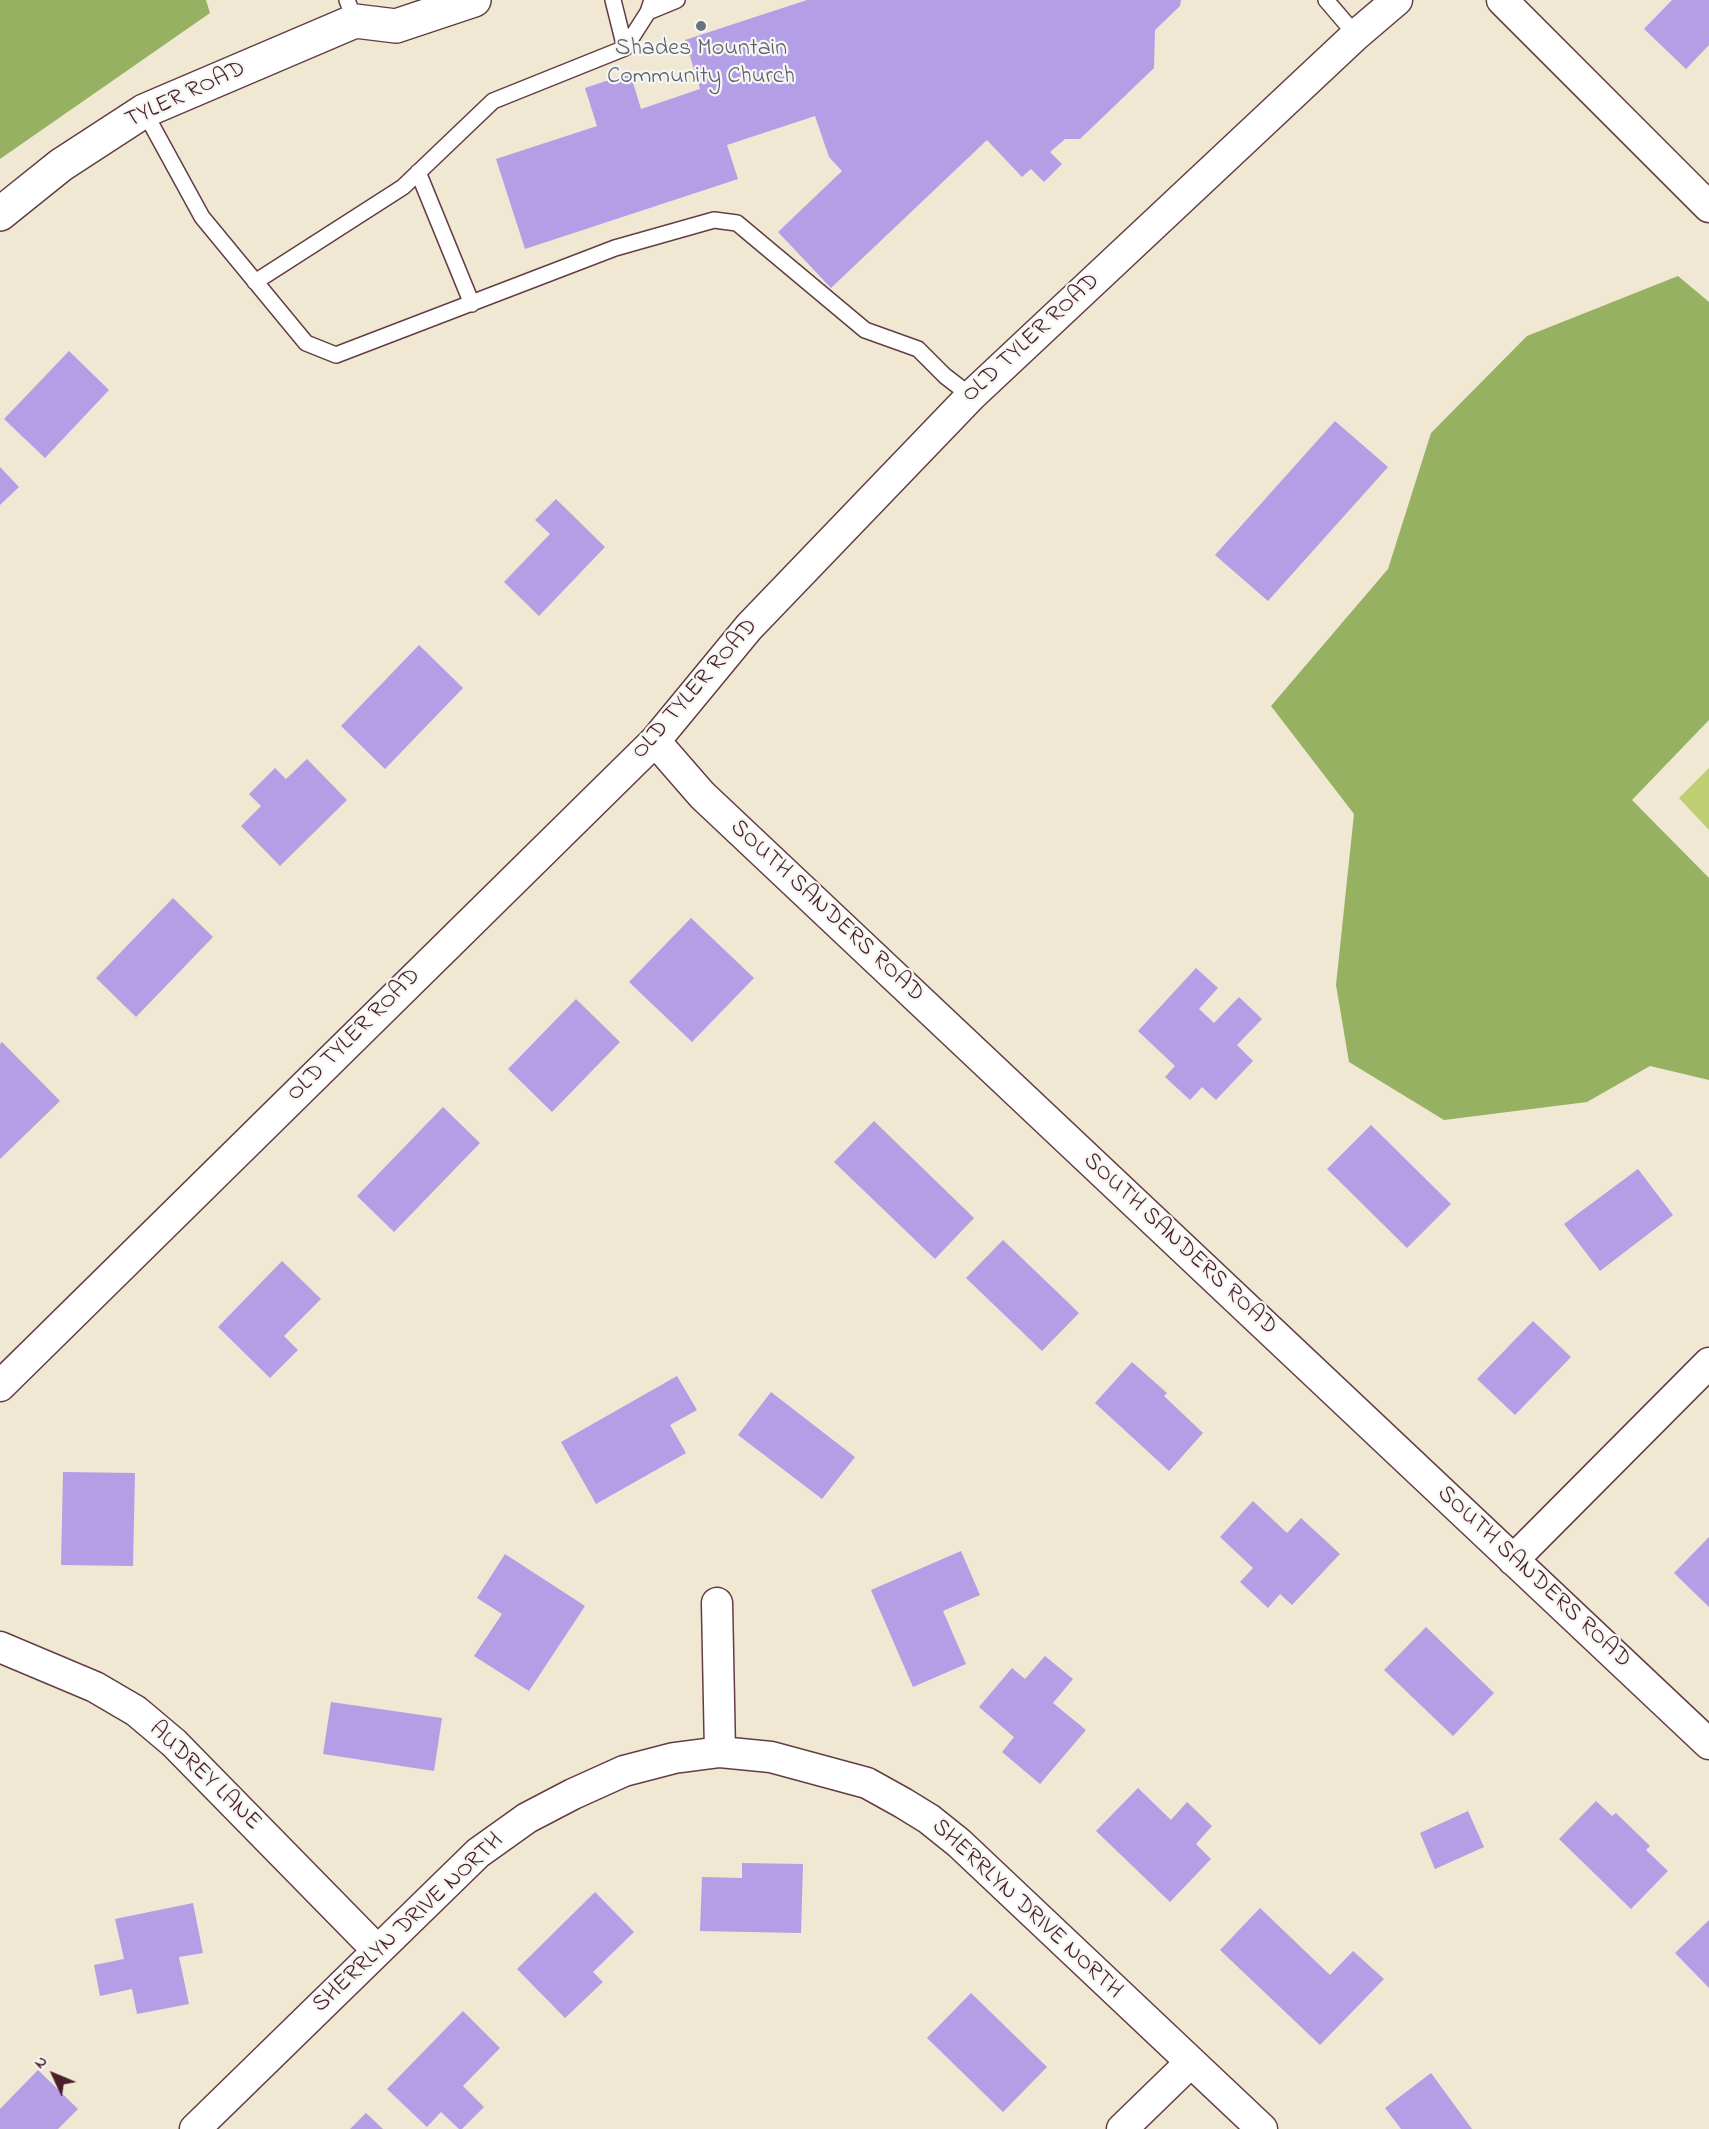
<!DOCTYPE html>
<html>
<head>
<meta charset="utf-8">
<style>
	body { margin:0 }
	#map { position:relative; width:1709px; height:2129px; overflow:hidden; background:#f0e8d2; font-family:"Indie Flower",sans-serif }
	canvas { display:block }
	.north { position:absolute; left:24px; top:2045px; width:60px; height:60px; -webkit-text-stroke:4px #f6f6f2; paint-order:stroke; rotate:314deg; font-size:16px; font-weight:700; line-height:24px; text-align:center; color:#4a1f2b }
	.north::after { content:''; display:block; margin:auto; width:21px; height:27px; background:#4a1f2b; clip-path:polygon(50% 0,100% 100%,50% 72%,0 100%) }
</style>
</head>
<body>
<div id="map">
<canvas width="1709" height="2129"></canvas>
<div class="north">N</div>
</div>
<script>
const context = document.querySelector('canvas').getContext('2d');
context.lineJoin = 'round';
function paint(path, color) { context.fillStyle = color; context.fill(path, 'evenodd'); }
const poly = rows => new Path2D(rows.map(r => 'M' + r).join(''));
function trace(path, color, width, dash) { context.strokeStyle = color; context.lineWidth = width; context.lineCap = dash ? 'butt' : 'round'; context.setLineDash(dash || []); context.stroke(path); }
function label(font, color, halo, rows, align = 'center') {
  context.font = font + ' "Indie Flower",sans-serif'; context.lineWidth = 4.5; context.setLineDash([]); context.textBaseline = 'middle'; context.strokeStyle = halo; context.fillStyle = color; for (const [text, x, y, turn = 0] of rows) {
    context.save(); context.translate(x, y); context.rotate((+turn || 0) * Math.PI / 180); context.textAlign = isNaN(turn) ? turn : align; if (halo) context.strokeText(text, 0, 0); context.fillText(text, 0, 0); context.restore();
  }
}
const green = poly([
	[1709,768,1709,830,1679,798]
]);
const forest = poly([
	[0,0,206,0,210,13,0,159],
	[1678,276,1709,302,1709,720,1632,800,1709,878,1709,1080,1650,1066,1587,1102,1444,1120,1349,1062,1336,985,1354,814,1271,706,1388,569,1431,433,1527,336]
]);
const building = poly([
	[807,0,1181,0,1180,6,1155,30,1154,68,1080,139,1065,139,1050,152,1062,164,1044,182,1031,169,1022,177,987,140,831,288,778,232,842,171,829,157,815,116,727,145,738,179,525,249,496,159,597,126,585,88,630,73,641,109,700,89,685,40],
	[1672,0,1709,0,1709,45,1686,69,1644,29],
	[69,351,109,390,45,458,4,419],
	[1335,421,1388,467,1268,601,1215,555],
	[0,467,19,487,0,505],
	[556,499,605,547,539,616,504,582,550,534,535,520],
	[419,645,463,688,385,769,341,726],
	[307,759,347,800,280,866,241,826,261,806,249,794,275,768,286,779],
	[173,898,213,937,136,1017,96,978],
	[691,918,754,978,692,1042,629,982],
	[1196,968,1218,988,1199,1009,1214,1023,1239,997,1262,1019,1237,1045,1253,1061,1216,1100,1202,1087,1190,1100,1165,1077,1175,1066,1138,1031],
	[576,999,620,1042,552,1112,508,1069],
	[2,1042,60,1101,0,1159,0,1044],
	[443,1107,480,1143,394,1232,357,1196],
	[874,1121,974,1218,935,1259,834,1162],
	[1371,1125,1451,1204,1407,1248,1327,1169],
	[1638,1169,1673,1215,1600,1271,1564,1224],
	[1003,1240,1079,1313,1042,1351,966,1278],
	[282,1261,321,1299,284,1336,298,1350,270,1378,218,1327],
	[1533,1321,1571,1357,1515,1415,1477,1379],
	[1132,1362,1167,1393,1164,1396,1203,1433,1169,1471,1095,1403],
	[677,1376,697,1410,670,1425,686,1453,596,1504,561,1442],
	[771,1392,855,1457,822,1499,738,1435],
	[63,1472,135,1473,133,1566,61,1565],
	[1253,1501,1287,1533,1301,1518,1340,1554,1292,1605,1280,1594,1268,1608,1240,1582,1253,1568,1220,1537],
	[1709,1537,1709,1607,1674,1573],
	[961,1551,980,1595,943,1611,966,1664,913,1687,871,1590],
	[505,1554,585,1606,529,1691,474,1656,502,1614,477,1598],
	[1426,1627,1494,1693,1453,1736,1384,1670],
	[1045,1656,1073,1679,1053,1703,1086,1730,1040,1784,1002,1752,1014,1737,979,1707,1012,1668,1025,1679],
	[331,1702,442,1718,434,1771,323,1754],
	[1138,1788,1171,1820,1187,1802,1212,1826,1196,1844,1211,1859,1170,1902,1096,1831],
	[1596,1801,1612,1816,1616,1813,1650,1846,1646,1850,1668,1871,1631,1909,1559,1839],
	[1468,1811,1484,1847,1435,1869,1420,1833],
	[742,1863,803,1864,801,1933,700,1931,702,1877,742,1878],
	[595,1892,634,1932,593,1972,603,1982,565,2018,517,1969],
	[193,1903,203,1953,179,1957,189,2004,137,2014,132,1989,100,1996,94,1965,124,1959,115,1919],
	[1260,1908,1330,1975,1353,1951,1384,1979,1320,2045,1220,1950],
	[1709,1920,1709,1988,1675,1953],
	[971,1993,1047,2067,1003,2112,927,2038],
	[463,2011,500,2048,463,2086,484,2107,462,2129,459,2129,441,2112,427,2127,387,2089],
	[38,2070,78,2109,58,2129,0,2129,0,2109],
	[1431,2073,1472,2129,1401,2129,1385,2108],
	[366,2113,383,2129,350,2129]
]);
const lane = poly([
	[347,0,355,21],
	[613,0,625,48,648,12,652,0],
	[1326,0,1356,35],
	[648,12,677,0],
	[144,111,202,217,306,343,336,355,615,248,714,220,737,223,865,330,918,349,945,376,971,396],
	[418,172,472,304],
	[255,282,403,187,493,101,625,48]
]);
const street = poly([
	[1502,0,1709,207],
	[655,741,702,795,1709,1744],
	[0,1386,655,741,749,627,971,396,1356,35,1397,0],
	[1513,1560,1709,1363],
	[717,1603,720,1752],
	[0,1647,95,1687,136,1711,174,1743,377,1950],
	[195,2129,478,1853,527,1818,573,1794,624,1771,674,1758,720,1752,771,1757,867,1783,903,1803,929,1819,959,1843,1262,2129],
	[1122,2129,1190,2063]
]);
const secondary = poly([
	[0,214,61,165,144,111,355,21,396,26,474,0]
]);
const markers = [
	[701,26,6,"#6b7280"]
];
const worshipNames = [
	["Shades Mountain",701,50],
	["Community Church",701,78]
];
const streetNames = [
	["TYLER ROAD",186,96,-25],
	["OLD TYLER ROAD",1032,339,-43],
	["OLD TYLER ROAD",696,690,-49],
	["SOUTH SANDERS ROAD",826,912,43],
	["OLD TYLER ROAD",355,1036,-45],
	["SOUTH SANDERS ROAD",1179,1245,43],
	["SOUTH SANDERS ROAD",1533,1578,43],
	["AUDREY LANE",204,1777,44],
	["SHERRLYN DRIVE NORTH",1026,1910,43],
	["SHERRLYN DRIVE NORTH",409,1924,-43]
];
paint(green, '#bece70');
paint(forest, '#96b162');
paint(building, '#b49ee6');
trace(lane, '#633d44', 18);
trace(street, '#633d44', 33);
trace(secondary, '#633d44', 36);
trace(lane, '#fff', 15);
trace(street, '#fff', 30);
trace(secondary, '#fff', 33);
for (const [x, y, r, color] of markers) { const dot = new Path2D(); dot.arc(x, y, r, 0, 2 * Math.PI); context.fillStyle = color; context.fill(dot); trace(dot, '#f6f6f2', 2); }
label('24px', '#5b616d', '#f6f6f2', worshipNames);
label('24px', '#4a1f2b', '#f6f6f2', streetNames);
</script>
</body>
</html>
